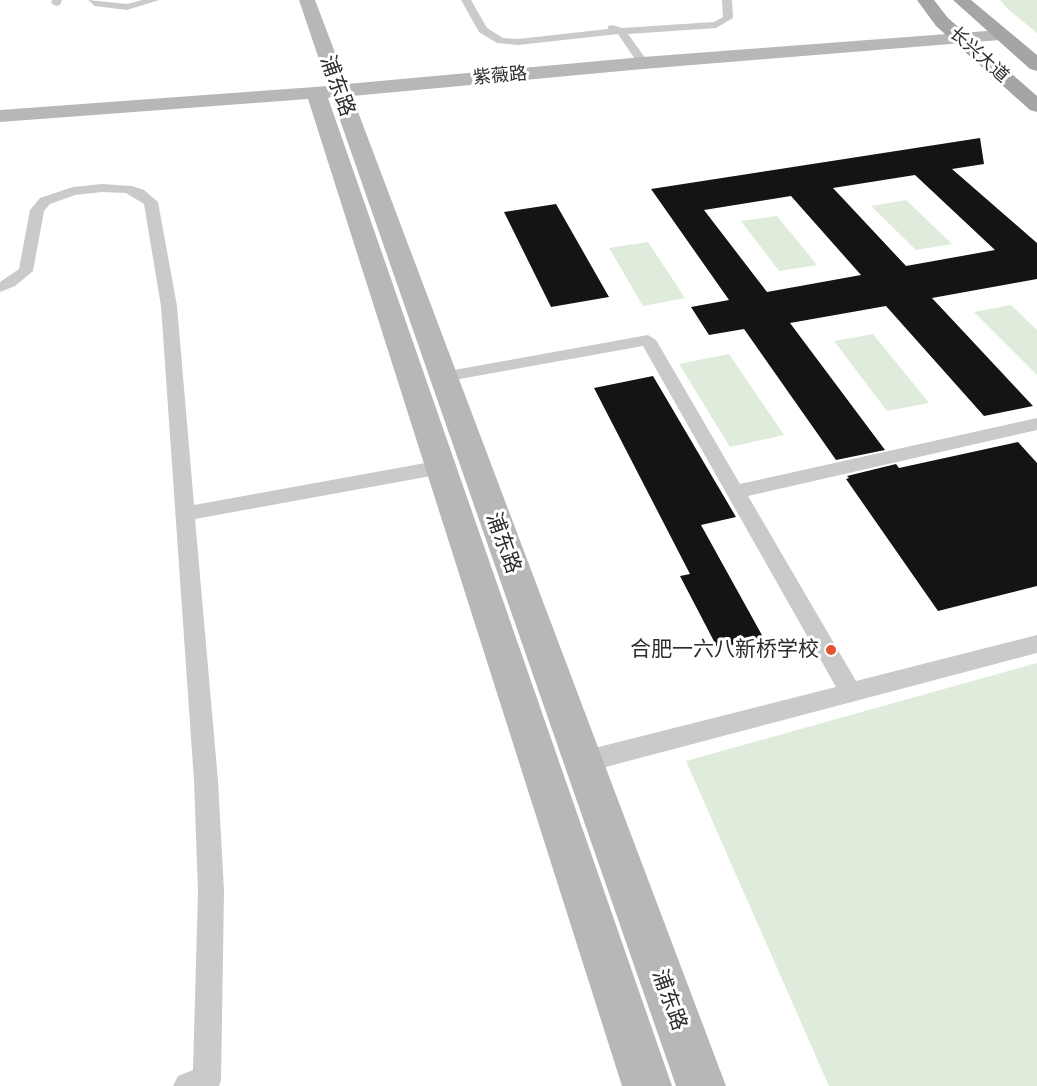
<!DOCTYPE html>
<html>
<head>
<meta charset="utf-8">
<style>
	body { margin:0 }
	canvas { display:block; background:#fff }
</style>
</head>
<body>
<canvas width="1037" height="1086"></canvas>
<script>
const context = document.querySelector('canvas').getContext('2d');
context.lineJoin = 'round';
function paint(path, color) { context.fillStyle = color; context.fill(path, 'evenodd'); }
const poly = rows => new Path2D(rows.map(r => 'M' + r).join(''));
function trace(path, color, width, dash) { context.strokeStyle = color; context.lineWidth = width; context.lineCap = dash ? 'butt' : 'round'; context.setLineDash(dash || []); context.stroke(path); }
function label(font, color, halo, rows, align = 'center') {
  context.font = font + ' "IBM Plex Sans","Noto Sans SC",sans-serif'; context.lineWidth = 6; context.setLineDash([]); context.textBaseline = 'middle'; context.strokeStyle = halo; context.fillStyle = color; for (const [text, x, y, turn = 0] of rows) {
    context.save(); context.translate(x, y); context.rotate((+turn || 0) * Math.PI / 180); context.textAlign = isNaN(turn) ? turn : align; if (halo) context.strokeText(text, 0, 0); context.fillText(text, 0, 0); context.restore();
  }
}
const green = poly([
	[1000,0,1037,0,1037,33,1009,10],
	[906,200,952,244,916,250,871,206],
	[777,216,817,265,779,271,741,221],
	[648,242,685,298,643,306,609,248],
	[1011,305,1037,330,1037,375,974,312],
	[873,334,929,403,887,411,834,341],
	[729,354,784,435,730,447,679,364],
	[1037,663,1037,1086,829,1086,686,761]
]);
const building = poly([
	[980,138,984,164,952,169,1037,243,1037,279,932,298,1033,406,984,416,886,306,790,323,885,450,836,460,744,329,709,335,691,307,729,300,651,189],
	[915,175,995,250,906,266,833,188],
	[791,196,861,275,767,292,704,210],
	[556,204,609,297,551,307,504,212],
	[653,376,736,517,701,525,763,637,718,649,680,576,690,574,594,388],
	[1018,442,1037,463,1037,586,938,611,846,479,849,478,847,476,896,464,899,468]
]);
const lane = poly([
	[52,0,62,0,60,5,56,6,51,3,52,0],
	[88,0,127,4,142,0,159,0,127,10,95,6,88,0],
	[461,0,471,0,487,28,503,38,518,39,608,29,608,26,612,25,622,28,714,22,723,17,722,0,732,0,733,18,716,28,628,34,649,63,643,66,639,65,618,34,518,45,497,43,479,32,461,0],
	[102,184,132,186,144,190,158,202,177,306,194,505,442,460,448,462,451,467,448,472,442,474,195,519,218,781,224,891,221,1080,219,1086,173,1086,178,1076,193,1070,198,891,194,781,161,306,144,204,126,193,102,192,75,195,50,204,44,211,33,271,15,286,0,292,0,282,19,269,30,210,40,198,73,187,102,184],
	[648,335,656,340,740,484,1037,418,1037,430,748,496,856,681,1037,635,1037,653,583,773,575,770,571,762,575,754,583,751,836,687,643,346,443,382,437,381,435,377,437,373,443,372,648,335]
]);
const secondary = poly([
	[299,0,315,0,347,84,643,57,1000,30,1006,31,1009,35,1006,39,1000,40,643,69,352,96,726,1086,676,1086,332,97,328,98,672,1086,622,1086,308,99,0,122,0,110,328,86,299,0]
]);
const primary = poly([
	[917,0,934,0,948,18,1037,96,1037,112,1030,110,936,26,917,0],
	[953,0,971,0,1037,55,1037,71,1030,69,953,0]
]);
const markers = [
	[831,650,6,"#e35331"]
];
const farStreetnames = [
	["长兴大道",979,55,42],
	["紫薇路",500,76,-5]
];
const streetNames = [
	["浦东路",337,86,70],
	["浦东路",503,543,70],
	["浦东路",669,1000,70]
];
const poiNames = [
	["合肥一六八新桥学校",819,650]
];
paint(green, '#dfebdb');
paint(building, '#141414');
paint(lane, '#cacaca');
paint(secondary, '#b7b7b7');
paint(primary, '#a5a5a5');
for (const [x, y, r, color] of markers) { const dot = new Path2D(); dot.arc(x, y, r, 0, 2 * Math.PI); context.fillStyle = color; context.fill(dot); trace(dot, '#fff', 2); }
label('18px', '#2d2d2d', '#fff', farStreetnames);
label('21px', '#2d2d2d', '#fff', streetNames);
label('21px', '#2d2d2d', '#fff', poiNames, 'right');
</script>
</body>
</html>
